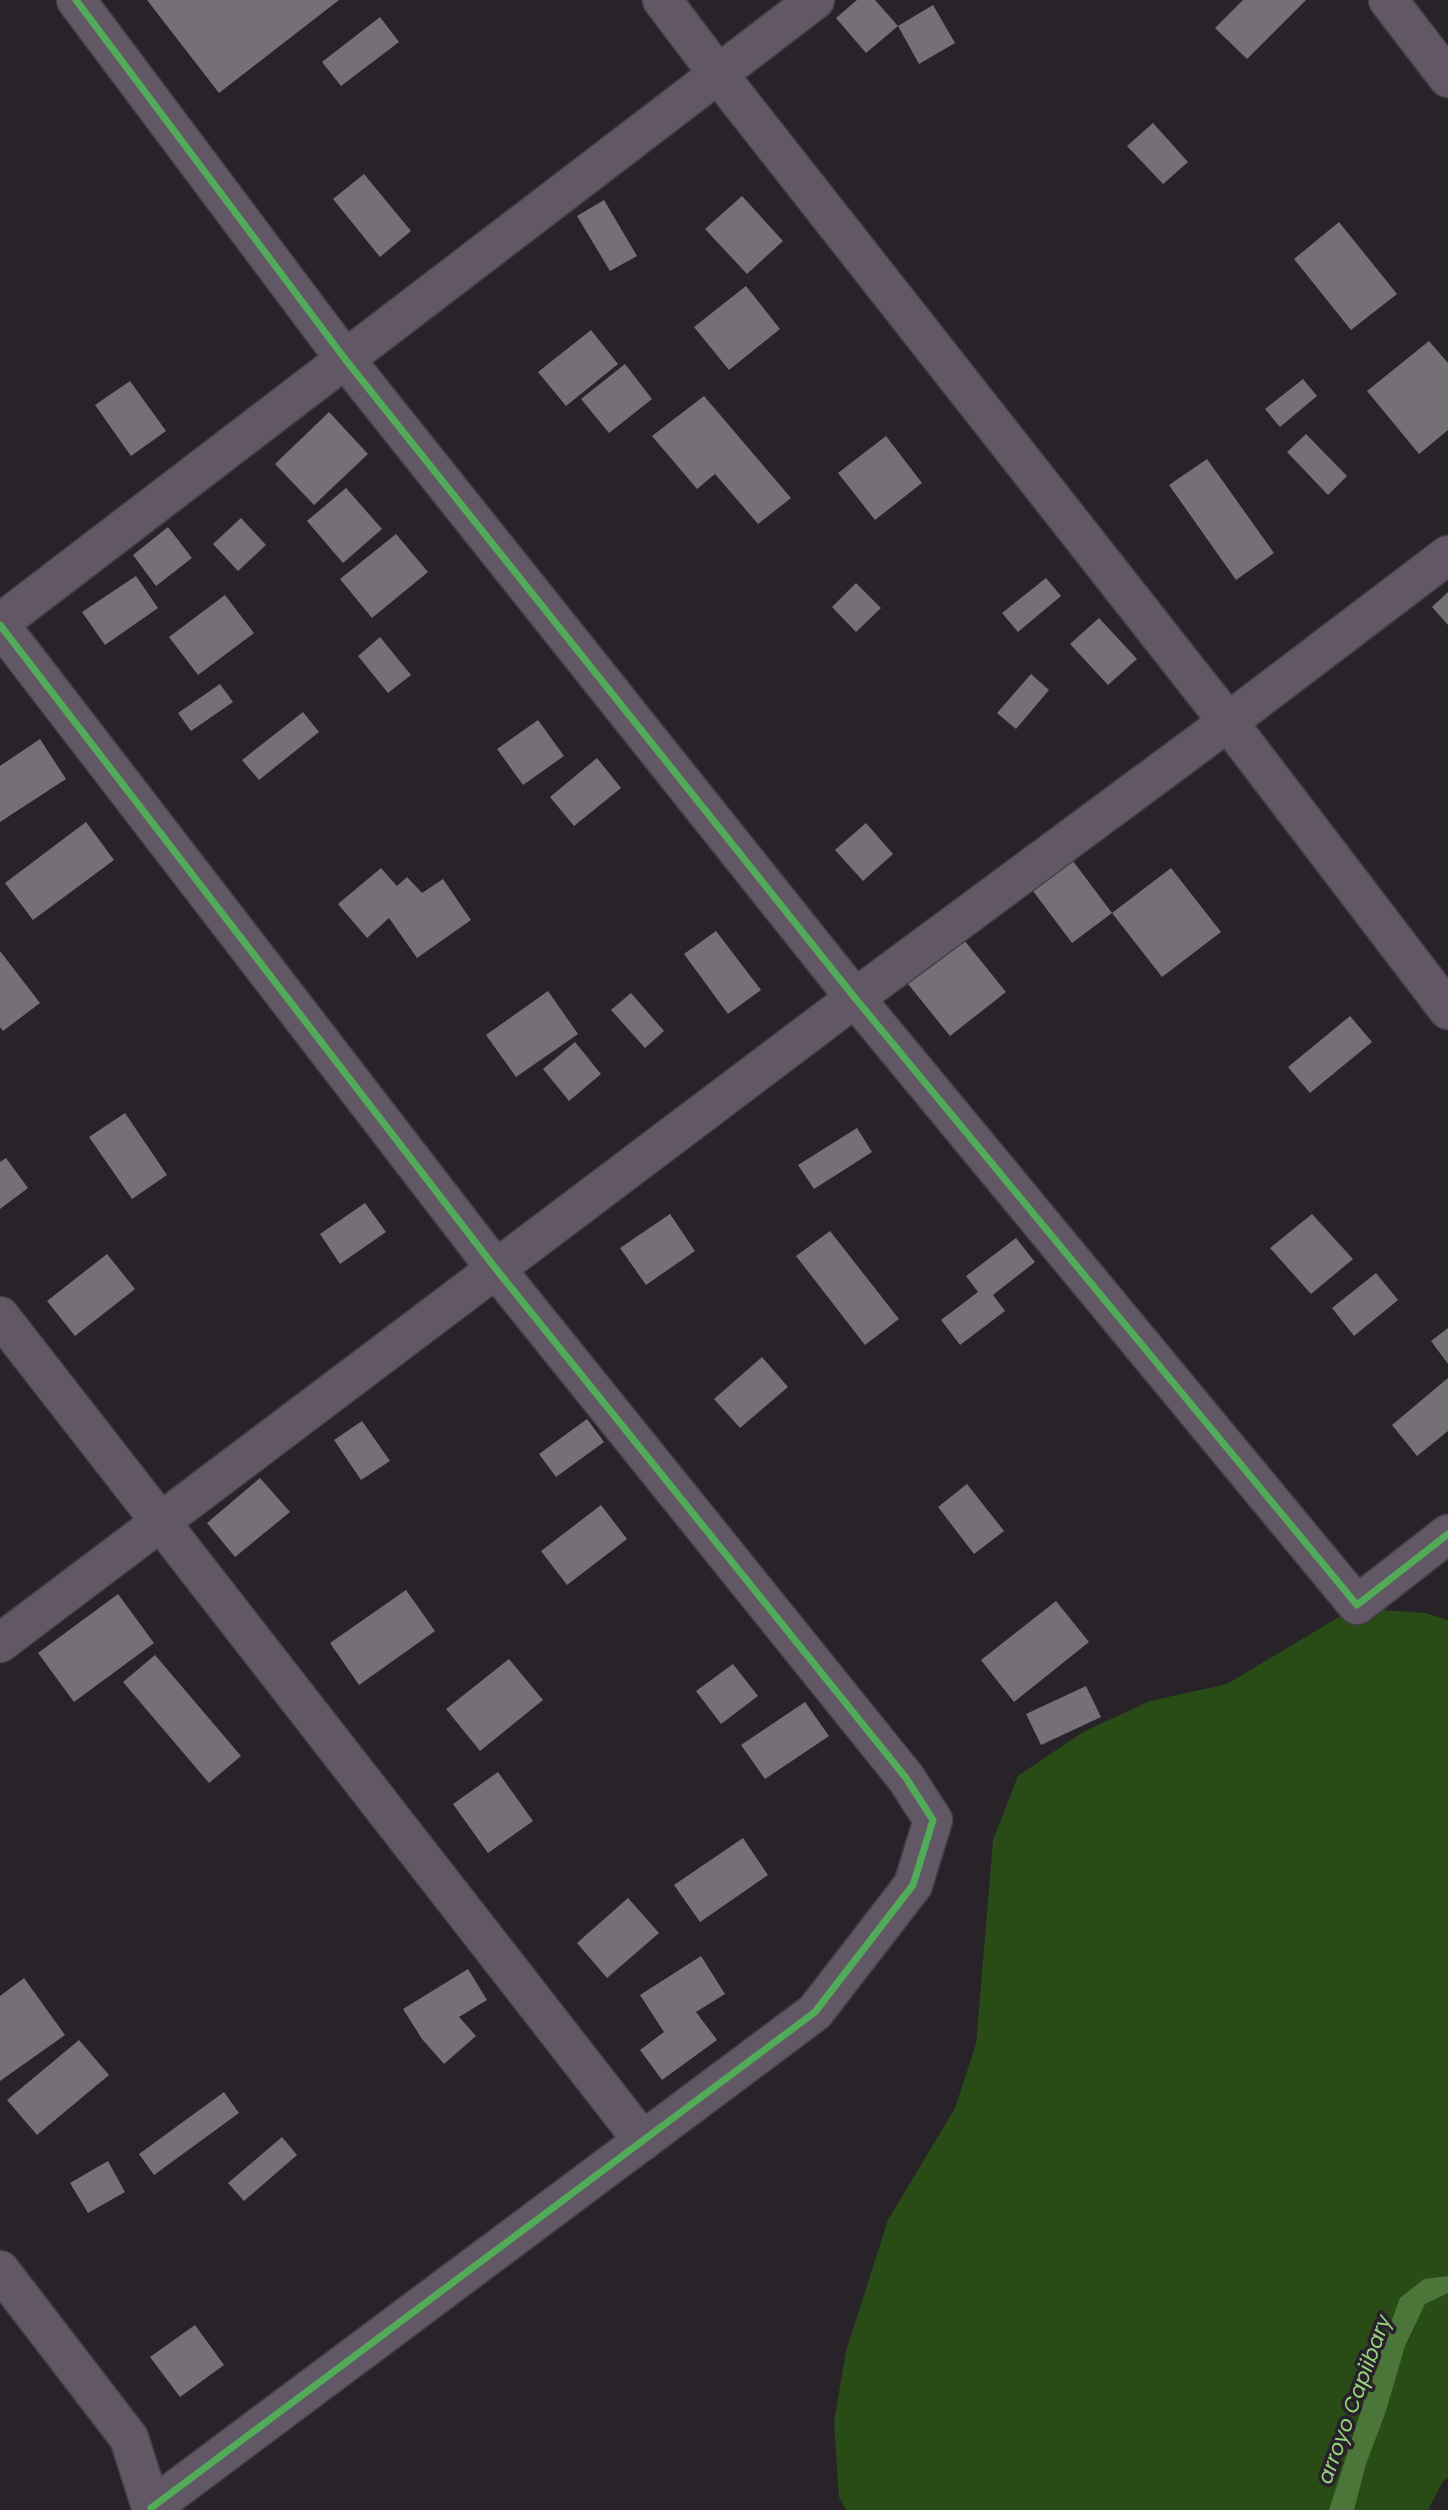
<!DOCTYPE html>
<html>
<head>
<meta charset="utf-8">
<style>
	body { margin:0 }
	canvas { display:block; background:#282329 }
</style>
</head>
<body>
<canvas width="1448" height="2510"></canvas>
<script>
const context = document.querySelector('canvas').getContext('2d');
context.lineJoin = 'round';
function paint(path, color) { context.fillStyle = color; context.fill(path, 'evenodd'); }
const poly = rows => new Path2D(rows.map(r => 'M' + r).join(''));
function trace(path, color, width, dash) { context.strokeStyle = color; context.lineWidth = width; context.lineCap = dash ? 'butt' : 'round'; context.setLineDash(dash || []); context.stroke(path); }
function label(font, color, halo, rows, align = 'center') {
  context.font = font + ' Poppins,sans-serif'; context.lineWidth = 7; context.setLineDash([]); context.textBaseline = 'middle'; context.strokeStyle = halo; context.fillStyle = color; for (const [text, x, y, turn = 0] of rows) {
    context.save(); context.translate(x, y); context.rotate((+turn || 0) * Math.PI / 180); context.textAlign = isNaN(turn) ? turn : align; if (halo) context.strokeText(text, 0, 0); context.fillText(text, 0, 0); context.restore();
  }
}
const green = poly([
	[1354,1608,1425,1613,1448,1620,1448,2478,1443,2481,1428,2510,846,2510,839,2497,834,2422,846,2351,888,2220,955,2108,976,2044,993,1840,1018,1776,1083,1732,1150,1701,1227,1684]
]);
const water = poly([
	[1448,2276,1448,2293,1425,2304,1405,2346,1385,2414,1366,2464,1354,2510,1329,2510,1379,2355,1400,2298,1424,2279]
]);
const building = poly([
	[147,0,339,0,219,93],
	[857,0,875,0,898,26,866,53,836,18],
	[1243,0,1306,0,1247,59,1215,28],
	[933,5,955,43,919,64,898,26],
	[380,17,399,42,341,86,322,62],
	[1153,123,1188,162,1163,184,1127,146],
	[364,174,411,231,380,257,333,199],
	[742,196,783,241,747,274,705,229],
	[604,200,637,256,610,271,577,216],
	[1339,222,1397,294,1351,330,1294,259],
	[746,286,780,329,729,370,694,327],
	[591,330,618,364,566,406,538,372],
	[1429,341,1448,363,1448,430,1419,454,1367,391],
	[625,364,652,399,609,433,581,399],
	[1303,379,1317,396,1280,427,1265,409],
	[130,381,166,431,131,456,95,405],
	[704,396,791,498,758,524,715,474,697,489,652,436],
	[329,412,368,454,314,505,275,464],
	[1306,434,1347,476,1328,495,1287,452],
	[886,436,922,483,875,520,838,473],
	[1207,459,1274,553,1236,580,1169,485],
	[346,488,382,529,343,563,307,521],
	[241,518,266,545,238,571,213,544],
	[168,527,192,558,156,586,133,555],
	[396,534,428,572,372,618,340,579],
	[136,576,158,608,105,645,82,612],
	[1046,578,1061,596,1018,632,1002,613],
	[856,583,881,608,856,632,832,607],
	[1448,592,1448,625,1432,607],
	[225,595,254,633,198,675,169,637],
	[1099,618,1137,659,1108,685,1070,644],
	[380,637,411,675,388,693,358,656],
	[1031,674,1049,690,1016,729,997,713],
	[220,684,233,702,191,731,178,713],
	[303,712,319,732,259,780,242,760],
	[538,720,564,756,523,785,497,749],
	[40,739,66,779,0,822,0,766],
	[597,758,621,788,574,826,550,797],
	[86,822,114,860,33,920,5,883],
	[866,823,893,854,863,881,835,850],
	[1070,857,1112,913,1072,943,1030,887],
	[381,868,397,886,407,877,422,893,443,879,471,920,417,958,389,918,367,938,338,904],
	[1171,868,1221,932,1162,977,1112,913],
	[716,931,761,990,728,1014,684,954],
	[960,935,1006,992,950,1036,904,979],
	[0,951,40,1003,3,1031,0,1027],
	[548,991,578,1034,516,1077,486,1035],
	[631,993,664,1031,645,1048,611,1010],
	[1350,1016,1372,1042,1310,1093,1288,1067],
	[575,1042,601,1074,569,1101,543,1069],
	[125,1113,167,1175,132,1199,89,1137],
	[857,1128,872,1152,814,1189,798,1165],
	[6,1158,28,1188,0,1209,0,1162],
	[365,1203,386,1232,340,1264,320,1234],
	[670,1214,695,1251,646,1285,620,1248],
	[1312,1214,1353,1259,1311,1294,1270,1248],
	[830,1231,899,1319,865,1345,796,1256],
	[1016,1238,1035,1262,993,1295,1005,1311,960,1345,941,1320,978,1292,966,1276],
	[107,1254,135,1289,75,1336,47,1301],
	[1376,1273,1398,1300,1354,1336,1332,1308],
	[1448,1328,1448,1364,1431,1341],
	[762,1357,788,1387,740,1428,714,1399],
	[1448,1378,1448,1431,1417,1456,1392,1425],
	[587,1419,604,1442,556,1477,539,1454],
	[362,1421,390,1461,361,1480,334,1440],
	[260,1478,290,1512,235,1557,207,1523],
	[967,1484,1004,1531,974,1554,938,1507],
	[601,1505,627,1539,567,1585,541,1551],
	[406,1590,435,1631,359,1685,330,1643],
	[118,1594,154,1643,74,1702,38,1653],
	[1056,1601,1089,1642,1014,1702,981,1660],
	[155,1655,241,1756,209,1783,123,1682],
	[509,1659,543,1700,480,1751,446,1709],
	[733,1664,758,1696,721,1724,696,1691],
	[1086,1686,1101,1717,1041,1745,1026,1714],
	[805,1702,829,1736,765,1779,741,1745],
	[498,1772,533,1821,488,1853,453,1804],
	[743,1838,768,1875,700,1922,674,1885],
	[628,1898,659,1933,607,1978,577,1943],
	[701,1956,725,1994,696,2012,717,2040,662,2080,640,2050,664,2032,640,1995],
	[468,1969,487,2000,459,2017,476,2036,444,2064,422,2039,403,2009],
	[24,1978,65,2035,0,2081,0,1996],
	[79,2040,109,2075,37,2135,7,2100],
	[224,2092,239,2113,154,2175,139,2154],
	[282,2137,297,2155,244,2201,228,2183],
	[108,2161,125,2192,88,2213,70,2183],
	[195,2325,224,2365,180,2397,150,2357]
]);
const minor = poly([
	[76,0,345,359,855,998,1357,1605,1448,1534],
	[662,0,718,74,1228,722,1448,1010],
	[1388,0,1448,78],
	[0,623,815,0],
	[0,625,496,1269,906,1778,933,1820,913,1885,815,2012,151,2508],
	[0,1316,643,2141],
	[0,1643,855,998,1228,722,1448,555],
	[0,2270,129,2438,152,2510]
]);
const cycleway = poly([
	[76,0,345,359,855,998,1357,1605,1448,1534],
	[0,625,496,1269,906,1778,933,1820,913,1885,815,2012,151,2508]
]);
const waterNames = [
	["arroyo Capiibary",1356,2400,-70]
];
paint(green, '#294b16');
paint(water, '#4c7539');
paint(building, '#747075');
trace(minor, '#433f44', 41);
trace(minor, '#625865', 38);
trace(cycleway, '#51ab58', 7);
label('italic 21px', '#95d579', '#29202c', waterNames);
</script>
</body>
</html>
